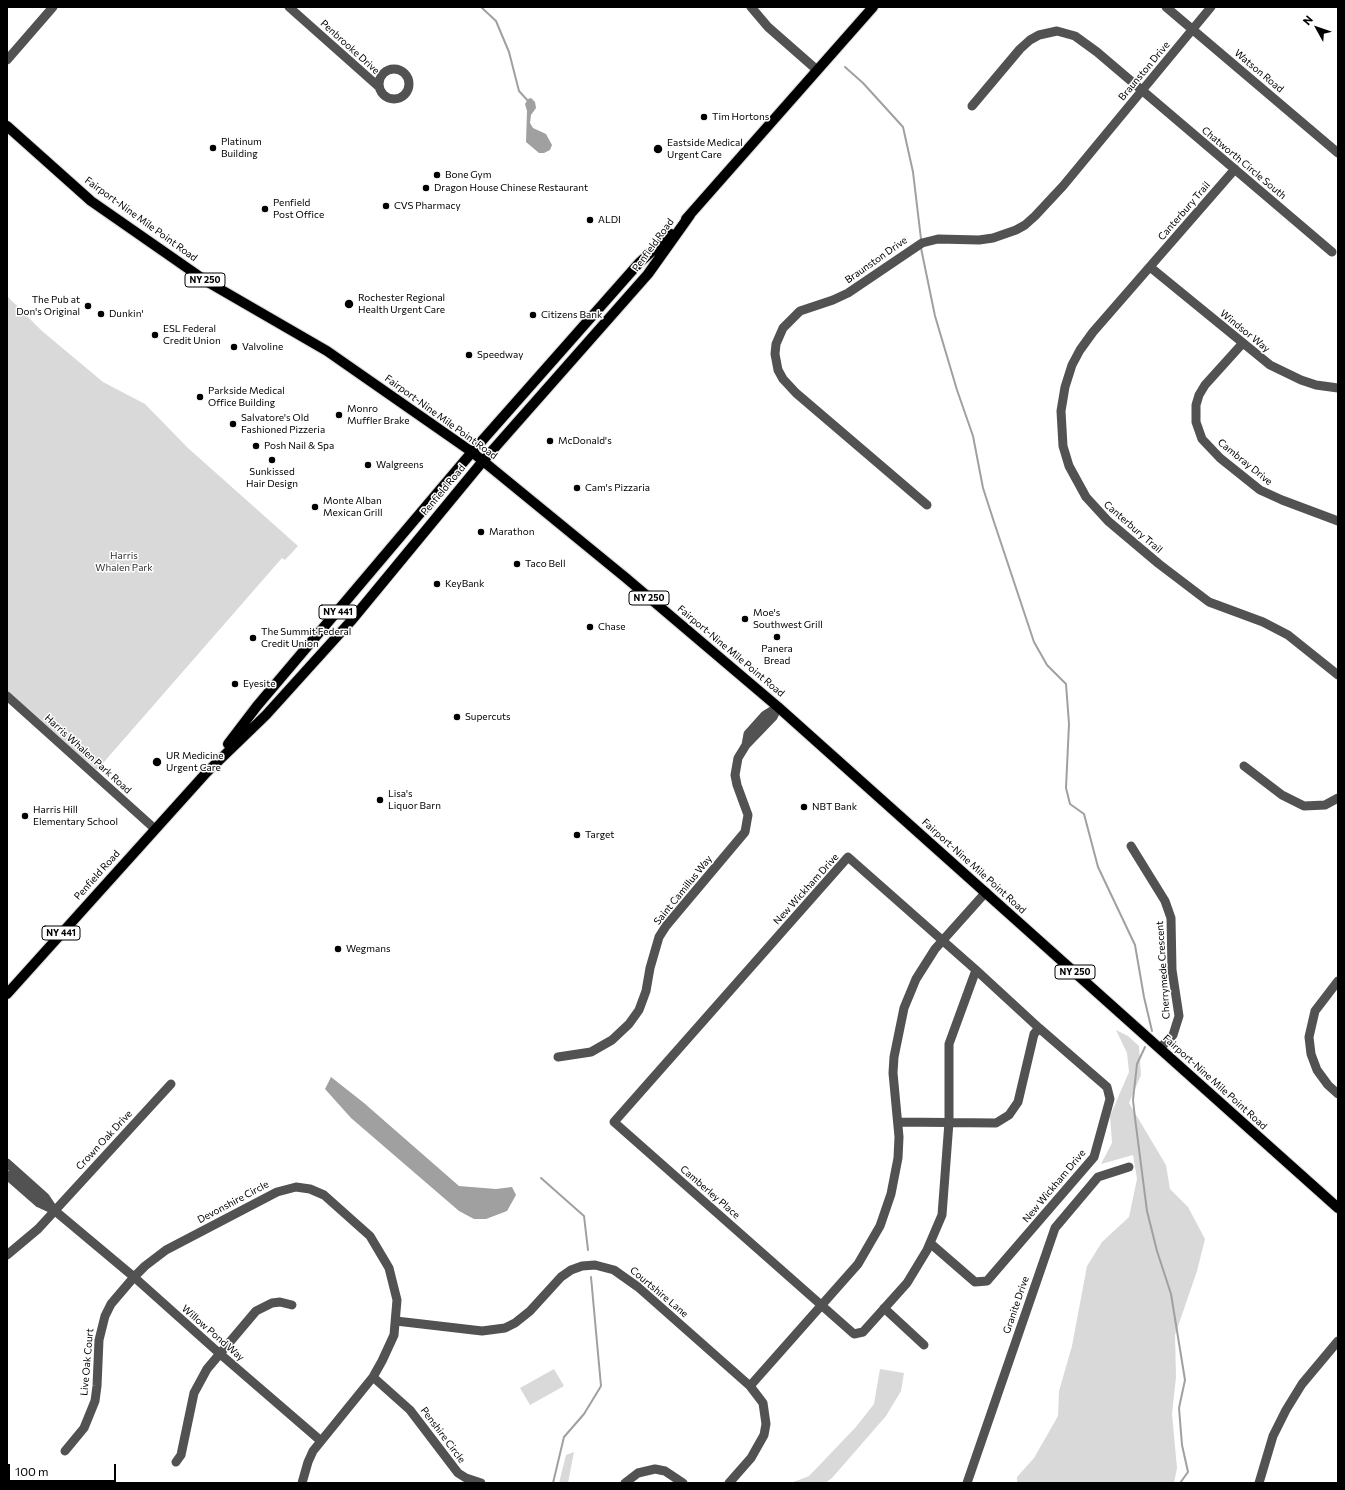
<!DOCTYPE html>
<html>
<head>
<meta charset="utf-8">
<style>
	body { margin:0 }
	#map { position:relative; width:1345px; height:1490px; overflow:hidden; background:#fff; font-family:Commissioner,sans-serif }
	canvas { display:block }
	.frame { position:absolute; inset:0; border:8px solid #000; pointer-events:none }
	.north { position:absolute; left:1297px; top:8px; width:40px; height:40px; -webkit-text-stroke:3px #fff; paint-order:stroke; rotate:310deg; font-size:11px; font-weight:700; line-height:16px; text-align:center; color:#000 }
	.north::after { content:''; display:block; margin:auto; width:14px; height:18px; background:#000; clip-path:polygon(50% 0,100% 100%,50% 72%,0 100%) }
	.scale { position:absolute; left:8px; top:1464px; width:108px; height:18px; box-sizing:border-box; border:2px solid #000; border-top:0; padding-left:5px; font-size:12px; line-height:14px; white-space:nowrap; color:#000; -webkit-text-stroke:3px #fff; paint-order:stroke }
</style>
</head>
<body>
<div id="map">
<canvas width="1345" height="1490"></canvas>
<div class="frame"></div>
<div class="north">N</div>
<div class="scale">100 m</div>
</div>
<script>
const context = document.querySelector('canvas').getContext('2d');
context.lineJoin = 'round';
function paint(path, color) { context.fillStyle = color; context.fill(path, 'evenodd'); }
const poly = rows => new Path2D(rows.map(r => 'M' + r).join(''));
function trace(path, color, width, dash) { context.strokeStyle = color; context.lineWidth = width; context.lineCap = dash ? 'butt' : 'round'; context.setLineDash(dash || []); context.stroke(path); }
function label(font, color, halo, rows, align = 'center') {
  context.font = font + ' Commissioner,sans-serif'; context.lineWidth = 3; context.setLineDash([]); context.textBaseline = 'middle'; context.strokeStyle = halo; context.fillStyle = color; for (const [text, x, y, turn = 0] of rows) {
    context.save(); context.translate(x, y); context.rotate((+turn || 0) * Math.PI / 180); context.textAlign = isNaN(turn) ? turn : align; if (halo) context.strokeText(text, 0, 0); context.fillText(text, 0, 0); context.restore();
  }
}
const green = poly([
	[7,296,42,331,103,382,145,404,188,448,298,546,285,560,282,558,97,770,7,691],
	[1116,1030,1128,1036,1139,1046,1141,1075,1129,1103,1166,1165,1170,1189,1188,1207,1205,1239,1197,1271,1175,1335,1176,1377,1172,1414,1177,1468,1174,1483,1017,1483,1017,1477,1034,1458,1058,1416,1059,1391,1072,1346,1087,1266,1102,1242,1129,1217,1137,1179,1133,1155,1101,1164,1112,1143,1110,1116,1129,1072,1127,1053],
	[554,1369,564,1386,530,1405,520,1388],
	[880,1369,904,1373,901,1391,886,1416,832,1478,825,1483,791,1483,809,1476,855,1428,874,1404],
	[574,1452,568,1483,559,1483,566,1455]
]);
const water = poly([
	[531,98,535,102,536,108,531,115,530,123,533,128,546,134,552,145,550,150,544,153,539,153,526,142,527,111,525,104,528,99],
	[331,1077,364,1103,459,1186,496,1189,512,1187,516,1195,507,1211,486,1219,474,1219,459,1211,351,1118,325,1089]
]);
const stream = poly([
	[481,7,496,21,509,52,519,91,529,102],
	[845,67,863,83,903,127,913,172,921,239],
	[921,248,935,316,957,390,973,436,983,488,994,522,1034,642,1047,665,1066,684,1069,724,1066,788,1070,804,1084,814,1098,867,1135,945,1144,997,1152,1031],
	[1145,1047,1137,1064,1133,1100,1135,1118,1147,1211,1157,1251,1171,1294,1185,1380,1179,1408,1182,1445,1188,1472,1180,1483],
	[541,1178,584,1216,588,1250],
	[553,1483,564,1437,584,1414,601,1386,591,1277]
]);
const minor = poly([
	[289,7,379,87],
	[751,7,768,27,817,70],
	[1166,7,1338,153],
	[7,60,53,7],
	'379 84a15 15 0 1 1 30 0a15 15 0 1 1-30 0Z',
	[972,106,1020,49,1030,40,1039,35,1057,31,1075,36,1097,52,1332,252],
	[1235,169,1093,332,1080,350,1072,365,1065,387,1061,411,1063,446,1069,466,1086,497,1108,521,1159,564,1209,602,1263,622,1288,635,1338,675],
	[1150,267,1270,365,1301,380,1316,385,1338,388],
	[1242,344,1205,385,1199,395,1196,405,1196,422,1202,439,1220,458,1260,490,1282,500,1338,521],
	[927,505,796,393,783,379,778,370,775,354,776,344,783,328,800,311,833,300,848,293,922,243,938,239,979,240,993,238,1016,230,1025,225,1035,216,1063,186,1211,7],
	[7,696,155,829],
	[746,745,748,734,765,715,778,707],
	[1244,766,1282,795,1304,806,1325,805,1338,798],
	[1131,846,1165,901,1171,918,1172,970,1179,1016,1173,1035,1160,1048],
	[1338,981,1315,1011,1309,1037,1311,1054,1317,1070,1328,1085,1338,1094],
	[558,1057,591,1052,612,1040,629,1024,639,1010,646,991,650,968,659,937,666,926,745,832,748,815,737,785,735,775,738,758,746,745,773,717,778,707],
	[898,1122,996,1123,1009,1115,1018,1102,1034,1034,1039,1028],
	[7,1163,45,1197,53,1209],
	[7,1175,39,1203,54,1210,134,1277,219,1353,321,1441],
	[930,1243,975,1282,987,1281,1094,1157,1110,1099,1107,1087,1039,1028,976,970,942,940,848,857,614,1122,854,1334,863,1332,907,1283,927,1250,942,1215,949,1122,949,1044,976,970],
	[7,1255,38,1229,171,1084],
	[884,1308,924,1345],
	[396,1321,482,1331,505,1328,515,1323,530,1311,561,1277,571,1270,582,1266,595,1265,614,1270,638,1287,750,1386,763,1403,766,1424,764,1435,751,1458,729,1483],
	[373,1377,410,1410,458,1473,466,1478,481,1483],
	[750,1386,858,1264,880,1226,891,1194,898,1158,899,1137,893,1073,894,1057,904,1008,916,979,935,949,986,892],
	[65,1451,84,1428,95,1401,97,1386,99,1340,105,1316,111,1304,134,1277,145,1266,166,1250,277,1192,296,1187,310,1189,324,1195,370,1236,389,1268,397,1300,394,1335,382,1361,373,1377,313,1451,308,1462,302,1483],
	[176,1462,181,1455,194,1393,207,1369,256,1311,272,1303,280,1302,292,1305],
	[625,1483,638,1473,655,1469,665,1471,683,1483],
	[967,1483,1055,1228,1098,1177,1129,1167],
	[1259,1483,1273,1436,1286,1410,1302,1384,1338,1341]
]);
const major = poly([
	[7,126,91,201,206,281,327,351,472,452,626,578,778,707,1338,1208],
	[686,219,873,7],
	[228,744,257,706,472,452,639,263,671,234],
	[7,994,206,773,266,715,351,621,483,461,648,274,690,215]
]);
const markers = [
	[704,117,4,"#000"],
	[213,148,4,"#000"],
	[658,149,5,"#000"],
	[437,175,4,"#000"],
	[426,188,4,"#000"],
	[386,206,4,"#000"],
	[265,209,4,"#000"],
	[590,220,4,"#000"],
	[349,304,5,"#000"],
	[88,306,4,"#000"],
	[101,314,4,"#000"],
	[533,315,4,"#000"],
	[155,335,4,"#000"],
	[234,347,4,"#000"],
	[469,355,4,"#000"],
	[200,397,4,"#000"],
	[339,415,4,"#000"],
	[233,424,4,"#000"],
	[550,441,4,"#000"],
	[256,446,4,"#000"],
	[272,460,4,"#000"],
	[368,465,4,"#000"],
	[577,488,4,"#000"],
	[315,507,4,"#000"],
	[481,532,4,"#000"],
	[517,564,4,"#000"],
	[437,584,4,"#000"],
	[745,619,4,"#000"],
	[590,627,4,"#000"],
	[777,637,4,"#000"],
	[253,638,4,"#000"],
	[235,684,4,"#000"],
	[457,717,4,"#000"],
	[157,762,5,"#000"],
	[380,800,4,"#000"],
	[804,807,4,"#000"],
	[25,816,4,"#000"],
	[577,835,4,"#000"],
	[338,949,4,"#000"]
];
const shields = [
	[205,280,40],
	[649,598,40],
	[338,612,38],
	[61,933,38],
	[1075,972,40]
];
const shieldNames = [
	["NY 250",205,280],
	["NY 250",649,598],
	["NY 441",338,612],
	["NY 441",61,933],
	["NY 250",1075,972]
];
const streetNames = [
	["Penbrooke Drive",350,47,42],
	["Braunston Drive",1144,71,-50],
	["Watson Road",1259,71,40],
	["Chatworth Circle South",1244,163,40],
	["Canterbury Trail",1184,211,-49],
	["Fairport-Nine Mile Point Road",141,219,36],
	["Penfield Road",653,245,-54],
	["Braunston Drive",876,260,-35],
	["Windsor Way",1245,331,39],
	["Fairport-Nine Mile Point Road",441,417,36],
	["Cambray Drive",1245,462,39],
	["Penfield Road",443,490,-50],
	["Canterbury Trail",1133,527,41],
	["Fairport-Nine Mile Point Road",731,651,40],
	["Harris Whalen Park Road",88,754,42],
	["Fairport-Nine Mile Point Road",974,866,42],
	["Penfield Road",97,875,-48],
	["New Wickham Drive",806,889,-48],
	["Saint Camillus Way",683,890,-51],
	["Cherrymede Crescent",1163,970,-94],
	["Fairport-Nine Mile Point Road",1215,1082,42],
	["Crown Oak Drive",104,1140,-47],
	["New Wickham Drive",1054,1186,-50],
	["Camberley Place",710,1192,41],
	["Devonshire Circle",233,1202,-28],
	["Courtshire Lane",659,1292,40],
	["Granite Drive",1016,1305,-71],
	["Willow Pond Way",213,1333,41],
	["Live Oak Court",87,1362,-85],
	["Penshire Circle",443,1435,53]
];
const poiNames = [
	["Tim Hortons",712,117],
	["Platinum",221,142],
	["Building",221,154],
	["Eastside Medical",667,143],
	["Urgent Care",667,155],
	["Bone Gym",445,175],
	["Dragon House Chinese Restaurant",434,188],
	["Penfield",273,203],
	["Post Office",273,215],
	["CVS Pharmacy",394,206],
	["ALDI",598,220],
	["Rochester Regional",358,298],
	["Health Urgent Care",358,310],
	["The Pub at",80,300,"right"],
	["Don's Original",80,312,"right"],
	["Dunkin'",109,314],
	["Citizens Bank",541,315],
	["ESL Federal",163,329],
	["Credit Union",163,341],
	["Valvoline",242,347],
	["Speedway",477,355],
	["Parkside Medical",208,391],
	["Office Building",208,403],
	["Monro",347,409],
	["Muffler Brake",347,421],
	["Salvatore's Old",241,418],
	["Fashioned Pizzeria",241,430],
	["McDonald's",558,441],
	["Posh Nail & Spa",264,446],
	["Walgreens",376,465],
	["Sunkissed",272,472,"center"],
	["Hair Design",272,484,"center"],
	["Cam's Pizzaria",585,488],
	["Monte Alban",323,501],
	["Mexican Grill",323,513],
	["Marathon",489,532],
	["Taco Bell",525,564],
	["KeyBank",445,584],
	["Moe's",753,613],
	["Southwest Grill",753,625],
	["Chase",598,627],
	["The Summit Federal",261,632],
	["Credit Union",261,644],
	["Panera",777,649,"center"],
	["Bread",777,661,"center"],
	["Eyesite",243,684],
	["Supercuts",465,717],
	["UR Medicine",166,756],
	["Urgent Care",166,768],
	["Lisa's",388,794],
	["Liquor Barn",388,806],
	["NBT Bank",812,807],
	["Harris Hill",33,810],
	["Elementary School",33,822],
	["Target",585,835],
	["Wegmans",346,949]
];
const parkNames = [
	["Harris",124,556],
	["Whalen Park",124,568]
];
paint(green, '#d9d9d9');
paint(water, '#a0a0a0');
trace(stream, '#a0a0a0', 2);
trace(major, '#dbdbdb', 12);
trace(minor, '#525252', 9);
trace(major, '#000', 10);
for (const [x, y, r, color] of markers) { const dot = new Path2D(); dot.arc(x, y, r, 0, 2 * Math.PI); context.fillStyle = color; context.fill(dot); trace(dot, '#fff', 1.5); }
for (const [x, y, w] of shields) { const box = new Path2D(); box.roundRect(x - w / 2, y - 7, w, 14, 3); context.fillStyle = '#fff'; context.fill(box); trace(box, '#000', 1); }
label('bold 9px', '#000', null, shieldNames);
label('10px', '#000', '#fff', streetNames);
label('10px', '#000', '#fff', poiNames, 'left');
label('10px', '#303030', '#fff', parkNames);
</script>
</body>
</html>
